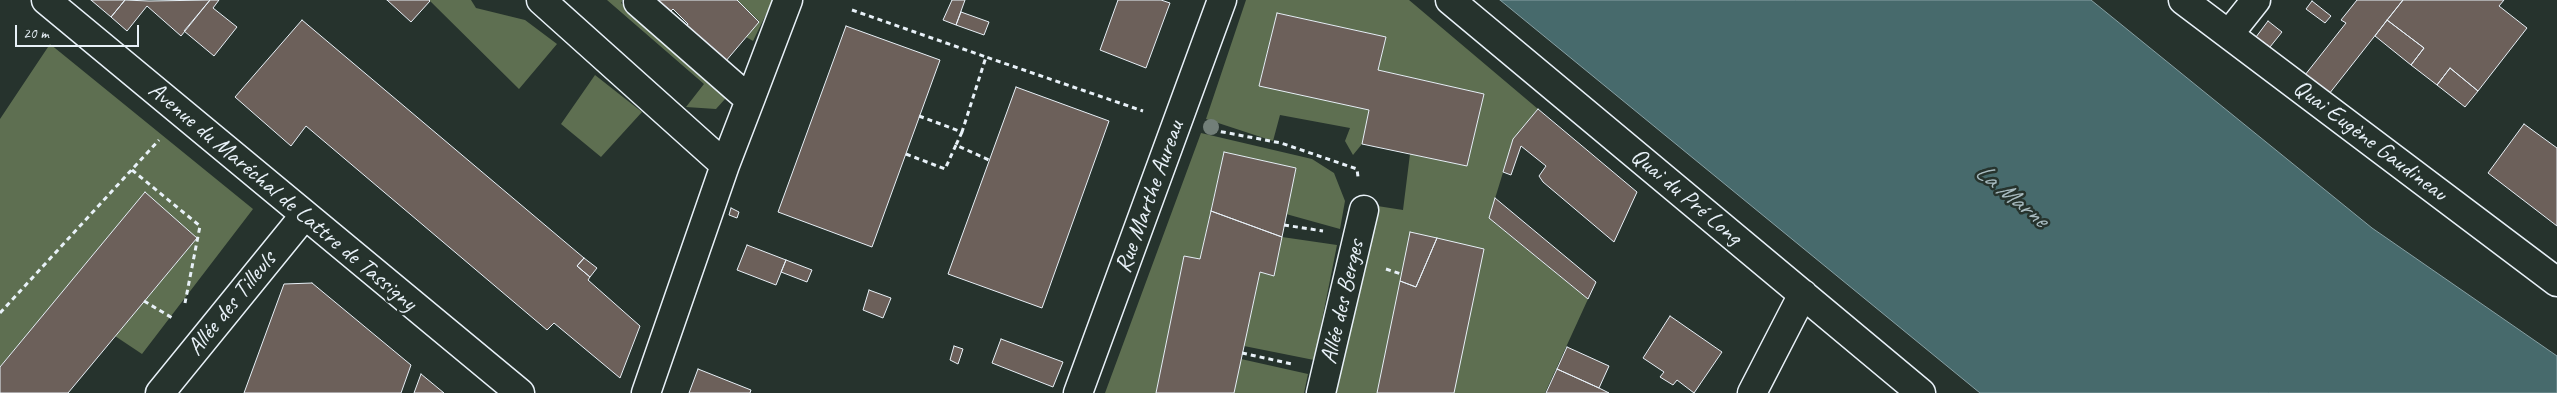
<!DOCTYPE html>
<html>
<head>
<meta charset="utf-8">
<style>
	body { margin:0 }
	#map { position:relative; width:2557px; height:393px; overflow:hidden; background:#26332d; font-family:Caveat,sans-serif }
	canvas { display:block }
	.scale { position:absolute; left:15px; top:25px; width:124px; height:22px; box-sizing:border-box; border:2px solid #e8f1f8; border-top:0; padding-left:6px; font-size:15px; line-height:18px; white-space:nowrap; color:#e8f1f8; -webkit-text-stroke:4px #26332d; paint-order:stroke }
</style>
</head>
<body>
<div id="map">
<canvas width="2557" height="393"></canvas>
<div class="scale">20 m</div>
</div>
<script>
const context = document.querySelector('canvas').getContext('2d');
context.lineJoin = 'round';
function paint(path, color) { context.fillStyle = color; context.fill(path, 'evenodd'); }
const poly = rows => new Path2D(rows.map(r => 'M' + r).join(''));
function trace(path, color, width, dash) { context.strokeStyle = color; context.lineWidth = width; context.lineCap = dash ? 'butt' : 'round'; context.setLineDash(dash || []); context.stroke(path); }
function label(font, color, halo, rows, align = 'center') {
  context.font = font + ' Caveat,sans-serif'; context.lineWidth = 5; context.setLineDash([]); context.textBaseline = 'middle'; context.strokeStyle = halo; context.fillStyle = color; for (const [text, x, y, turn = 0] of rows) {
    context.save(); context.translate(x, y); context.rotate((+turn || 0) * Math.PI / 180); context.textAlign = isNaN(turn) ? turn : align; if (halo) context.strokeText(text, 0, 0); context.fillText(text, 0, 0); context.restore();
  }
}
const green = poly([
	[429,0,471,0,476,8,525,20,557,44,519,89],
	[607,0,623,0,621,3,725,90,725,99,716,109,686,107,704,84],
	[737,0,773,0,753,41,746,37,759,21],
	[1246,0,1409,0,1538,109,1513,140,1489,218,1588,299,1545,393,1329,393,1371,205,1403,210,1410,154,1467,166,1484,94,1378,70,1386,37,1277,13,1259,85,1369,110,1362,144,1353,155,1345,141,1350,128,1280,115,1273,141,1206,119],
	[50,44,253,209,142,354,115,336,197,238,145,193,0,367,0,119],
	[595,75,642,112,601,157,561,124],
	[1201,133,1312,159,1334,173,1345,201,1340,229,1286,214,1296,168,1224,152,1200,259,1184,256,1156,393,1105,393],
	[1282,237,1337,245,1314,360,1244,346,1260,272,1274,276],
	[1241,359,1308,374,1304,393,1234,393]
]);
const water = poly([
	[1500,0,2091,0,2372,228,2557,356,2557,393,1980,393,1500,0]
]);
const building = poly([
	[91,0,125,0,111,17,91,0],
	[125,0,149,1,210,0,181,36,147,6,127,31,111,17,125,0],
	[210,0,219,0,213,8,237,27,214,56,184,31,210,0],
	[387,0,429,0,430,1,411,22,387,0],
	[649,0,737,0,759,22,725,62,685,30,688,24,673,9,668,14,649,0],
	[952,0,965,0,956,25,943,20,952,0],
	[1118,0,1161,0,1170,3,1146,68,1100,50,1118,0],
	[2357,0,2403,0,2329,94,2305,75,2346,23,2341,20,2357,0],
	[2403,0,2504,0,2499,6,2527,28,2478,91,2450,68,2437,85,2411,65,2424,48,2387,20,2403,0],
	[2312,1,2331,16,2325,23,2306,9,2312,1],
	[961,12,989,22,984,35,956,25,961,12],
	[1277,13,1386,37,1378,70,1484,94,1467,166,1362,144,1369,110,1259,86,1277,13],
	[302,20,584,258,577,266,590,277,588,280,640,326,620,378,554,323,547,330,306,126,291,146,235,97,302,20],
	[2387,20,2424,48,2411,65,2375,36,2387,20],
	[2268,21,2282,32,2270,47,2256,37,2268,21],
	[846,26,940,60,872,247,778,212,846,26],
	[2450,68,2478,91,2465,107,2437,85,2450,68],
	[1016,87,1109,121,1042,308,948,274,1016,87],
	[1538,109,1637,192,1614,242,1543,182,1539,176,1546,166,1521,146,1511,175,1503,172,1513,139,1538,109],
	[2524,124,2557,148,2557,226,2488,173,2524,124],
	[1224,152,1296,168,1282,237,1211,211,1224,152],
	[145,192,197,238,68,393,0,393,0,367,145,192],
	[1495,198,1596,282,1588,299,1489,218,1495,198],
	[731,208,739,212,737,218,729,215,731,208],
	[1211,211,1282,237,1274,276,1260,272,1234,393,1156,393,1184,256,1200,259,1211,211],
	[1410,232,1437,238,1416,287,1400,281,1410,232],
	[1437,238,1484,249,1454,393,1377,393,1400,281,1416,287,1437,238],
	[747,245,786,260,776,285,737,270,747,245],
	[584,258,597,268,590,277,577,266,584,258],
	[786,260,812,270,807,282,781,272,786,260],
	[312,283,411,365,401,393,244,393,284,284,312,283],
	[869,290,891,298,883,318,863,310,869,290],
	[1670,316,1722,352,1694,393,1677,380,1673,385,1660,377,1664,372,1643,358,1670,316],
	[1001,339,1063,362,1053,387,992,363,1001,339],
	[954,346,963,349,958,364,950,360,954,346],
	[1567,347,1609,366,1599,388,1557,369,1567,347],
	[698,369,751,390,750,393,689,393,698,369],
	[1557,369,1599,388,1609,393,1546,393,1557,369],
	[421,374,444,393,414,393,421,374]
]);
const path = poly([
	[852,10,986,57],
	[919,116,962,132,986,57,1143,111],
	[1212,130,1281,143,1357,169,1358,177],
	[962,132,956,145,989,160],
	[906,154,945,169,956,145],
	[132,170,200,226,185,303],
	[1284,225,1323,231],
	[1386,269,1401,274],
	[144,301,174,319],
	[0,313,159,140],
	[1242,353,1292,364]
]);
const minor = poly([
	[46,0,520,393],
	[541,0,725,165,750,100],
	[1450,0,1921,393],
	[2183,0,2557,282],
	[638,2,750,100,788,0],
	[2229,34,2256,0],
	[160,393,304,216],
	[646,393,725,165],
	[1078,393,1222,0],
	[1321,393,1364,210],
	[1752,393,1803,294]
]);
const trees = [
	[1211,127]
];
const streetNames = [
	["Quai Eugène Gaudineau",2370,141,37],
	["Avenue du Maréchal de Lattre de Tassigny",282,197,40],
	["Rue Marthe Aureau",1150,197,-70],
	["Quai du Pré Long",1686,197,40],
	["Allée des Berges",1343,302,-77],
	["Allée des Tilleuls",232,304,-51]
];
const waterNames = [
	["La Marne",2011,196,39]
];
paint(green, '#5e6f51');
paint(water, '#476a6c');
trace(water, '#87a0a4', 1);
paint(building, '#6c605a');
trace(building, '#e8f1f8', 1);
trace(minor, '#e8f1f8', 31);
trace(path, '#e8f1f8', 3, [5, 4]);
trace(minor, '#26332d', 28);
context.fillStyle = '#727f78';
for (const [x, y] of trees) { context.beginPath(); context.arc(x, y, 8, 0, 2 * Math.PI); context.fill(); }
label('24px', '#e8f1f8', '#26332d', streetNames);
label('italic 25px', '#a8bbc0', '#26332d', waterNames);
</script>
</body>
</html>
